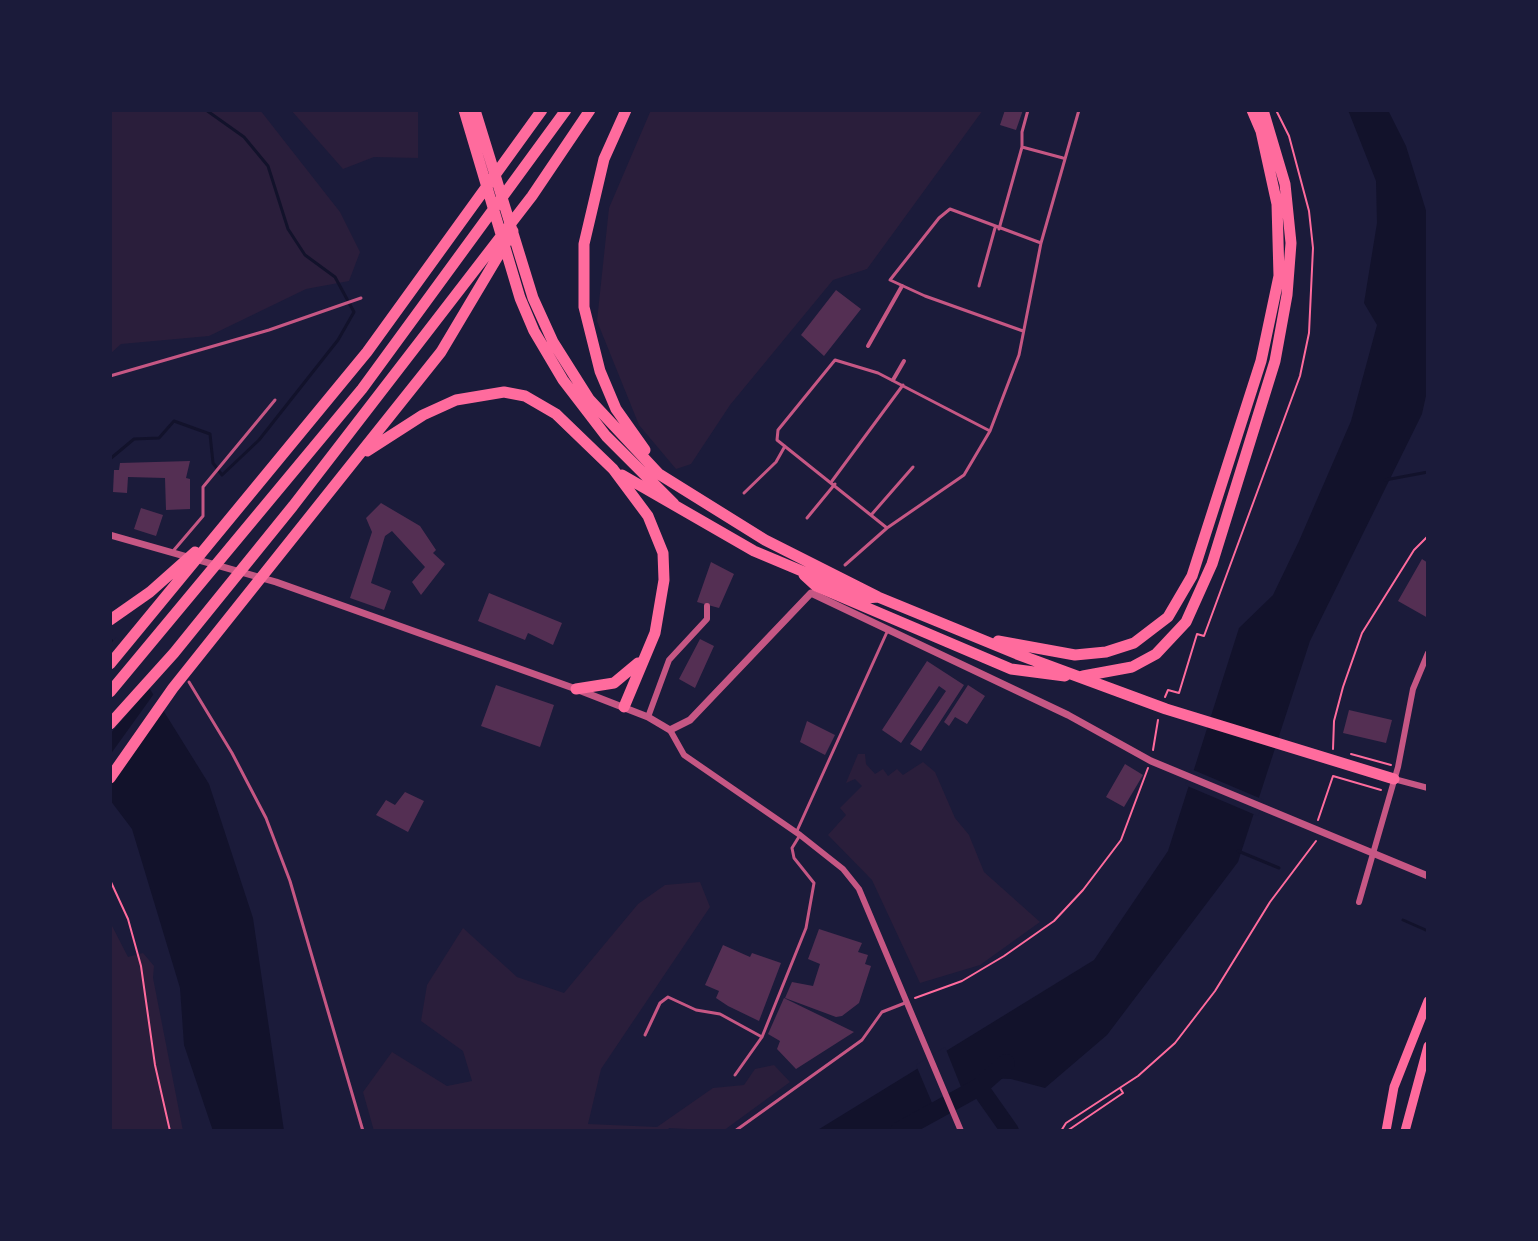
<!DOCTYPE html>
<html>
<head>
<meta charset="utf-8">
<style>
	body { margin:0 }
	#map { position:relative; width:1538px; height:1241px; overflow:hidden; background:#1b1b3a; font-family:Karla,sans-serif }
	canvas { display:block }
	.frame { position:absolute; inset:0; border:112px solid #1b1b3a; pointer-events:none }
</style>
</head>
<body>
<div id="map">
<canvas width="1538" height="1241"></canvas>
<div class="frame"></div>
</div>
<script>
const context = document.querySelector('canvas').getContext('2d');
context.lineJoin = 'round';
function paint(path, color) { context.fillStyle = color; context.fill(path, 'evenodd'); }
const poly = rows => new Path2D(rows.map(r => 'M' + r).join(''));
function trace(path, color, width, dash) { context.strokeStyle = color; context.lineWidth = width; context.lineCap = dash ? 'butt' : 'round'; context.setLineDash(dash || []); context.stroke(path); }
const green = poly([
	[110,110,260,110,340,212,360,252,349,281,306,289,209,336,121,344,110,354],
	[291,110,418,110,418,158,374,157,343,169],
	[651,110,983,110,867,269,833,280,730,405,691,464,676,469,639,425,597,321,609,208],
	[858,754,865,754,866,764,875,774,883,769,888,776,897,769,903,775,923,762,935,772,955,818,969,835,984,872,1040,922,980,965,920,983,872,880,828,835,846,815,840,808,862,786,855,779,846,783],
	[700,882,710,907,601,1069,588,1124,657,1127,713,1088,744,1085,755,1069,774,1065,790,1082,723,1131,669,1128,667,1131,374,1131,363,1092,392,1052,447,1086,472,1081,463,1051,421,1021,427,985,463,928,517,977,564,993,638,904,665,885],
	[110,922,128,957,143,953,154,966,153,978,183,1131,110,1131]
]);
const water = poly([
	[1348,110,1388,110,1406,146,1428,217,1428,387,1422,414,1310,641,1238,862,1107,1035,1045,1088,1011,1079,984,1078,912,1131,816,1131,1094,960,1168,851,1239,628,1273,595,1299,541,1351,421,1377,325,1364,303,1377,223,1376,181],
	[110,637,130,657,209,784,253,918,284,1131,213,1131,184,1045,180,988,132,829,110,800]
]);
const pier = poly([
	[116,637,133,654,152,685,110,734,110,645],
	[156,691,163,703,110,782,110,755],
	[1191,769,1264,800,1258,816,1185,785],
	[945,1047,965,1097,938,1117,916,1065]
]);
const stream = poly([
	[110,459,134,439,159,438,174,421,210,434,213,463,222,475,259,440,338,340,354,312,335,277,305,255,288,229,268,166,244,137,206,110],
	[1385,480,1428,472],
	[1238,851,1279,868],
	[1403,920,1428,931]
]);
const river = poly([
	[979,1087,1010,1131],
	[899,1131,979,1087,1006,1063]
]);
const building = poly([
	[1005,110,1023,110,1016,130,1000,125],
	[836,290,861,309,824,356,801,335],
	[190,461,186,478,190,479,190,509,166,510,165,478,128,477,127,493,113,492,114,470,119,470,120,463],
	[381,503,420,526,436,550,433,553,445,564,421,595,412,582,425,567,392,531,385,536,371,583,391,591,384,610,350,598,372,532,366,518],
	[141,508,163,515,156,536,134,529],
	[1422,559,1428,563,1428,618,1398,601],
	[711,562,734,574,719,608,697,602],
	[489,593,562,623,553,645,528,633,525,640,478,621],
	[700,639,714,646,695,688,679,679],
	[927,661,964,685,921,751,910,744,946,691,939,686,901,743,882,730],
	[496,685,554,705,540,747,481,726],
	[968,685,985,696,967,724,955,717,949,726,944,722],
	[1349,710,1392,720,1386,743,1343,733],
	[807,721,835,735,825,755,800,742],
	[1125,764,1143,775,1124,807,1106,797],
	[405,792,424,801,408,832,376,815,386,800,395,805],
	[819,929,862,943,858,952,868,955,865,964,871,966,859,1003,842,1016,836,1017,785,998,792,982,813,986,820,964,808,959],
	[723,945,750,957,752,953,781,963,759,1021,728,1006,716,998,719,991,705,985],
	[784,998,786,999,854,1032,796,1069,777,1049,780,1041,768,1034]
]);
const path = poly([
	[1165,697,1168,690,1179,693,1197,634,1204,636,1300,376,1309,333,1313,248,1309,211,1289,136,1276,110],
	[1333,749,1334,721,1343,687,1362,633,1414,550,1428,536],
	[1153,750,1158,720],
	[1351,754,1391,765],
	[1318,820,1333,776,1381,790],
	[110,880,128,919,141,966,155,1065,170,1131],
	[915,998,962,981,1004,956,1054,921,1083,890,1121,840,1148,768],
	[1061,1131,1066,1123,1138,1076,1175,1043,1215,991,1270,902,1316,841],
	[1067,1131,1123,1093,1120,1088]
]);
const service = poly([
	[1028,110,1022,132,1022,147,1063,158],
	[999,229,1022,147],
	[979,286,995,228],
	[1023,331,925,296,890,280,939,218,950,209,1041,243],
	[110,376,269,330,361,298],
	[832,481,903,385],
	[744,493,776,462,785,446],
	[872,514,913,467],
	[807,518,835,484],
	[887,528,777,440,778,430,835,360,878,373,990,431],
	[174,550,203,516,203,487,275,400],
	[845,565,887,528,964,475,990,431,1019,355,1041,243,1079,110],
	[189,682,232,753,266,818,290,881,363,1131],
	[796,833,887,632],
	[645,1035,660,1003,668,997,696,1010,720,1014,762,1037],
	[735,1075,762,1037,806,928,814,883,794,858,792,848,800,835],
	[735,1131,862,1040,882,1012,905,1003]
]);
const pedestrian = poly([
	[868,346,902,286],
	[893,380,904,361]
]);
const minor = poly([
	[648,717,669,660,707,619,707,606],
	[670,730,684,755,800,835,843,869,859,889,961,1131],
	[1394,779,1428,788],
	[1359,902,1398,767,1413,689,1428,653]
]);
const tertiary = poly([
	[110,535,276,582,576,689,648,717,670,730,690,720,811,593,1068,715,1151,761,1428,876]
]);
const primary = poly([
	[1386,1131,1394,1087,1428,1001],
	[1405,1131,1428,1046]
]);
const motorway = poly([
	[464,110,520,298,534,331,563,380,606,436,674,504],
	[475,110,533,298,553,342,589,399,659,474,765,540,878,597,1017,654,1166,709,1394,779],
	[626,110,604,159,584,244,584,307,600,371,616,409,645,450],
	[367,451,423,415,456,400,504,392,525,396,556,414,613,469,648,516,663,553,664,580,655,633,624,707],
	[622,475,754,551,866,598,878,597],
	[804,575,816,586,1011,669,1065,676],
	[110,620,150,592,195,552],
	[998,641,1075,655,1106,652,1134,643,1168,617,1192,576,1261,361,1279,276,1277,204,1261,131,1252,110],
	[110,664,367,352,542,110],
	[1083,676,1132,667,1156,654,1186,622,1212,564,1275,361,1287,295,1291,243,1285,184,1263,110],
	[576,689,614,683,638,663],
	[110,692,362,389,566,110],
	[110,724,174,653,293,506,532,196,590,110],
	[110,778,173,688,441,352,513,231]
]);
paint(green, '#2a1e3b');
paint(water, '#12122b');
paint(pier, '#1b1b3a');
trace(stream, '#12122b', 3);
trace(river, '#12122b', 18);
paint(building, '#542f53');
trace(path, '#ff6b9d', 2);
trace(service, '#c65784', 3);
trace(pedestrian, '#c65784', 4);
trace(minor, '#c65784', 6);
trace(tertiary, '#c65784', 7);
trace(primary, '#ff6b9d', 9);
trace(motorway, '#ff6b9d', 11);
</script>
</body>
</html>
